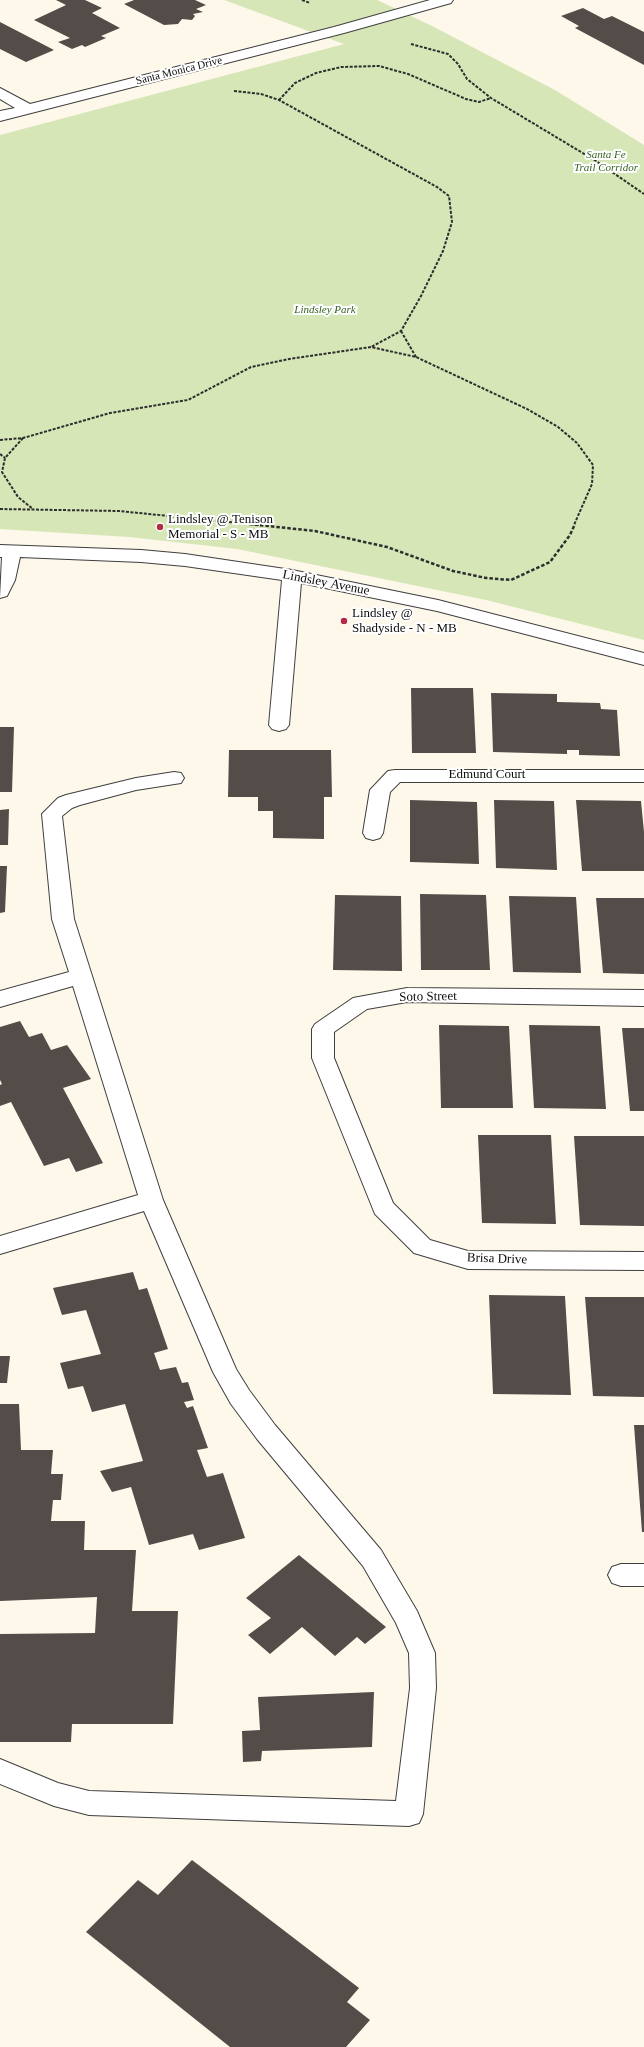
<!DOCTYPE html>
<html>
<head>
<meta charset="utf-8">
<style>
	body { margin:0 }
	canvas { display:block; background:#fef8eb }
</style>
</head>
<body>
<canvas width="644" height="2047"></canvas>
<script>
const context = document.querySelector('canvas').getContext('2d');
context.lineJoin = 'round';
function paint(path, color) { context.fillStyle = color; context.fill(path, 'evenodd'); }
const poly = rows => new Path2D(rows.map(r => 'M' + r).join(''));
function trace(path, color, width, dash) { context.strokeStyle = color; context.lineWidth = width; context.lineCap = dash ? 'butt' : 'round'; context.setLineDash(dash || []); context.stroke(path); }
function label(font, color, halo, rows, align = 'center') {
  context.font = font + ' Georgia,serif'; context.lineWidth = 4; context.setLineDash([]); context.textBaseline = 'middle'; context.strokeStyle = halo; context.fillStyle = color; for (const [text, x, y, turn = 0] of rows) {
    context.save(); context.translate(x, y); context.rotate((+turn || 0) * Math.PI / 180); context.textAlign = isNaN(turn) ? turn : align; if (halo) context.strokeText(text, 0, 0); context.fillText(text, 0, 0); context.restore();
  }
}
const green = poly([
	[224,0,377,0,430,25,555,90,644,145,644,640,486,600,237,549,129,537,0,529,0,135,344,44]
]);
const building = poly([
	[56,0,85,0,102,8,92,13,120,28,101,36,106,38,85,47,82,45,72,49,58,42,70,38,34,20,66,5],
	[134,0,195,0,206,5,196,9,203,12,193,14,195,16,192,20,182,19,178,24,164,25,124,4],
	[583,8,604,19,612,16,644,32,644,65,575,28,579,26,561,16],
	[0,22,54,50,26,62,0,49],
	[411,688,473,688,476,753,412,753],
	[491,693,557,694,557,702,600,703,601,709,617,710,620,756,579,755,579,750,567,750,567,754,493,752],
	[0,727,14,727,12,792,0,792],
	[229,750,331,750,332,797,324,797,324,839,273,838,273,811,258,811,258,797,228,797],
	[410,800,477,802,479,864,410,862],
	[494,800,554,801,557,870,496,868],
	[576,800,641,801,644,832,644,871,582,871],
	[9,809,8,845,0,845,0,810],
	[0,866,7,866,5,912,0,913],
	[420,894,486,895,490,970,421,970],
	[335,895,401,896,402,971,333,970],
	[509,896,576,897,581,973,513,972],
	[596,898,644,898,644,974,603,973],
	[20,1021,29,1037,42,1033,51,1050,67,1045,91,1079,63,1088,103,1163,76,1172,69,1158,44,1166,11,1102,0,1106,0,1085,2,1084,0,1080,0,1027],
	[439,1025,509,1026,513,1108,441,1108],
	[529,1025,600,1026,606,1109,534,1108],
	[622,1028,644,1028,644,1111,630,1111],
	[478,1135,551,1135,556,1224,482,1223],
	[574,1136,644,1136,644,1226,580,1225],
	[133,1272,139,1290,147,1288,168,1349,154,1353,160,1370,176,1367,182,1383,188,1382,194,1400,184,1402,187,1408,193,1406,208,1448,197,1450,207,1477,223,1473,245,1538,199,1550,193,1534,149,1545,131,1487,112,1492,100,1471,143,1461,125,1404,92,1412,83,1386,68,1389,60,1363,101,1354,86,1310,62,1315,53,1288],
	[489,1295,565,1296,571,1395,493,1394],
	[585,1297,644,1297,644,1397,593,1396],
	[0,1356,10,1356,7,1383,0,1383],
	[0,1404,19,1404,21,1450,53,1450,51,1474,63,1474,61,1500,53,1500,51,1521,85,1521,84,1550,136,1550,132,1611,178,1611,173,1724,72,1724,71,1742,0,1742,0,1634,95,1633,97,1597,0,1601],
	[634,1425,644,1425,644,1532,642,1532],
	[299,1555,386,1627,365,1644,357,1637,335,1656,302,1627,270,1654,248,1635,271,1618,246,1598],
	[374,1692,372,1747,262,1751,261,1761,243,1762,242,1731,260,1730,258,1697],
	[192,1860,359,1988,347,2002,370,2020,346,2047,230,2047,86,1932,138,1880,158,1895]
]);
const pathFar1 = poly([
	[302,0,310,3],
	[411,44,448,54,458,64,467,79,491,98,596,161,644,194],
	[234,91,261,94,279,100,437,187,449,196,452,222,443,251,421,296,401,331,371,347],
	[279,100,295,83,316,73,341,67,379,66,408,74,466,99,479,102,491,98],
	[401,331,416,357],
	[23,438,5,458,2,472,18,497,33,509],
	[0,440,23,438,110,413,188,400,251,367,289,359,371,347,416,357,527,409,558,427,577,443,593,465,592,484,574,525],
	[0,454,5,458],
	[0,509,119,511,259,525]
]);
const path = poly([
	[249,524,315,531,387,547,453,571,486,578,511,580,550,562,570,535,575,524]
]);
const minor = poly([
	[430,0,453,0,451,3,344,33,0,121,0,111,15,108,0,99,0,88,30,104,334,27,430,0],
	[0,545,141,550,185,554,292,570,438,600,644,653,644,665,437,611,301,583,289,725,286,729,279,731,272,729,269,725,282,580,185,566,141,562,20,557,15,580,7,596,0,598,2,557,0,557,0,545],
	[395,770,644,770,644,782,400,782,390,792,383,833,380,838,373,840,366,838,363,833,370,790,388,771,395,770],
	[174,772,181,773,184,778,181,783,136,790,80,805,72,808,62,816,74,919,163,1200,236,1369,249,1390,275,1425,381,1550,417,1611,435,1653,436,1688,423,1814,419,1823,409,1826,89,1815,54,1806,0,1784,0,1759,58,1783,89,1791,396,1801,410,1688,409,1653,396,1623,363,1566,257,1439,231,1404,213,1372,144,1211,0,1254,0,1236,138,1195,73,986,0,1007,0,991,69,972,52,919,42,814,58,798,66,795,136,778,174,772],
	[407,988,644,990,644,1006,407,1002,367,1009,334,1032,334,1058,393,1203,430,1240,468,1251,644,1252,644,1270,468,1269,414,1253,375,1214,312,1058,312,1029,315,1024,353,998,407,988],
	[621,1564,644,1564,644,1586,621,1586,612,1583,608,1575,612,1567,621,1564]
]);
const markers = [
	[160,527,4,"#b32c44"],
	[344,621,4,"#b32c44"]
];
const farStreetnames = [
	["Santa Monica Drive",179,71,-14]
];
const farParknames = [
	["Santa Fe",606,155],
	["Trail Corridor",606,168],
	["Lindsley Park",325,310]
];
const poiNames = [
	["Lindsley @ Tenison",168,520],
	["Memorial - S - MB",168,535],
	["Lindsley @",352,614],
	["Shadyside - N - MB",352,629]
];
const streetNames = [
	["Lindsley Avenue",326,583,11],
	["Edmund Court",487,775],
	["Soto Street",428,997,-1],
	["Brisa Drive",497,1259,2]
];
paint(green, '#d6e6b7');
paint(building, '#544c49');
trace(minor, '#3f3f3f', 2);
trace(pathFar1, '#2e2e2e', 2, [3, 1.5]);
trace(path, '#2e2e2e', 2.5, [3.5, 2]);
paint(minor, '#fff');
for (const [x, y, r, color] of markers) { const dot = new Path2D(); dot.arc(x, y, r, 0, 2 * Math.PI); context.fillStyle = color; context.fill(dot); trace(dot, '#fff', 1.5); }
label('11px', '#0c0c0c', '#fff', farStreetnames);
label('italic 11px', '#355f20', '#fff', farParknames);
label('13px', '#0c0c0c', '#fff', poiNames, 'left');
label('13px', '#0c0c0c', '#fff', streetNames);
</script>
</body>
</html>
